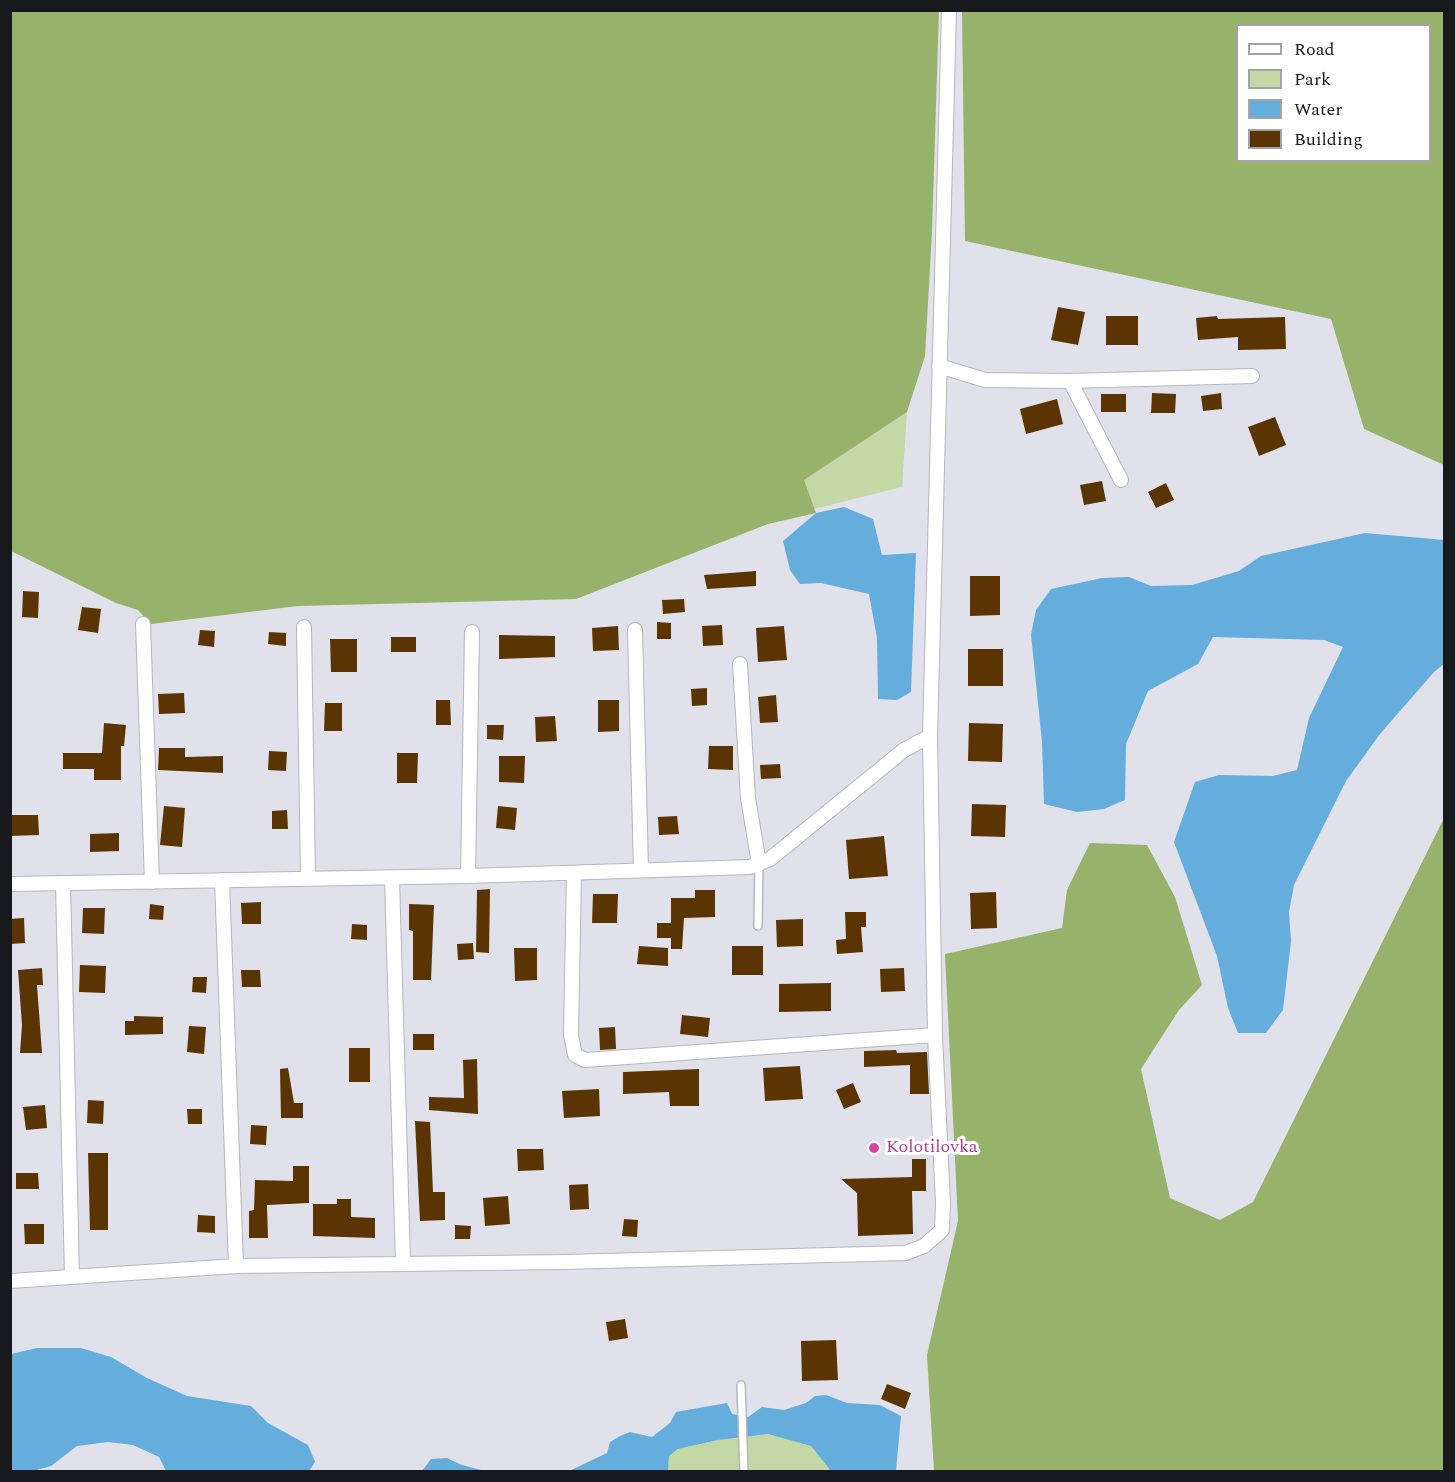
<!DOCTYPE html>
<html>
<head>
<meta charset="utf-8">
<style>
	body { margin:0 }
	#map { position:relative; width:1455px; height:1482px; overflow:hidden; background:#e0e1ea; font-family:Spectral,serif }
	canvas { display:block }
	.frame { position:absolute; inset:0; border:12px solid #18191c; pointer-events:none }
	.legend { position:absolute; left:1236px; top:24px; width:195px; height:138px; box-sizing:border-box; background:#fff; border:2px solid #a3a3a4; margin:0; padding:8px 10px; list-style:none; font-size:18px; color:#18191c }
	.legend li { display:flex; align-items:center; gap:12px; height:30px }
	.legend b { width:30px; border:2px solid #a3a3a4 }
</style>
</head>
<body>
<div id="map">
<canvas width="1455" height="1482"></canvas>
<div class="frame"></div>
<ul class="legend">
<li><b style="height:8px;background:#fff"></b>Road</li>
<li><b style="height:16px;background:#c3d8a4"></b>Park</li>
<li><b style="height:16px;background:#65addd"></b>Water</li>
<li><b style="height:16px;background:#5b3403"></b>Building</li>
</ul>
</div>
<script>
const context = document.querySelector('canvas').getContext('2d');
context.lineJoin = 'round';
function paint(path, color) { context.fillStyle = color; context.fill(path, 'evenodd'); }
const poly = rows => new Path2D(rows.map(r => 'M' + r).join(''));
function trace(path, color, width, dash) { context.strokeStyle = color; context.lineWidth = width; context.lineCap = dash ? 'butt' : 'round'; context.setLineDash(dash || []); context.stroke(path); }
function label(font, color, halo, rows, align = 'center') {
  context.font = font + ' Spectral,serif'; context.lineWidth = 6; context.setLineDash([]); context.textBaseline = 'middle'; context.strokeStyle = halo; context.fillStyle = color; for (const [text, x, y, turn = 0] of rows) {
    context.save(); context.translate(x, y); context.rotate((+turn || 0) * Math.PI / 180); context.textAlign = isNaN(turn) ? turn : align; if (halo) context.strokeText(text, 0, 0); context.fillText(text, 0, 0); context.restore();
  }
}
const green = poly([
	[907,412,902,487,814,509,804,480],
	[768,1434,811,1446,831,1471,668,1472,669,1456,678,1449,718,1440]
]);
const forest = poly([
	[10,11,939,11,932,232,925,356,907,412,804,480,816,513,768,524,576,599,298,606,151,624,138,610,116,603,11,551],
	[962,11,1444,11,1444,465,1364,429,1331,319,965,241],
	[1238,26,1430,26,1430,160,1238,160],
	[1444,818,1444,1471,934,1471,927,1355,958,1221,945,954,1062,928,1067,890,1090,843,1147,845,1175,897,1202,985,1179,1010,1141,1069,1170,1198,1220,1220,1253,1202]
]);
const water = poly([
	[844,507,873,519,882,555,916,553,911,692,897,700,878,699,877,638,869,594,821,583,800,584,790,570,783,541,816,513],
	[1365,533,1444,540,1444,664,1434,672,1380,734,1346,781,1294,885,1289,912,1291,941,1283,1010,1266,1033,1238,1033,1228,1008,1217,956,1174,842,1195,782,1219,775,1273,776,1297,770,1309,718,1343,647,1324,640,1213,637,1198,664,1148,691,1126,744,1125,800,1104,809,1077,812,1044,804,1042,742,1031,635,1036,610,1051,589,1102,578,1129,577,1151,586,1192,585,1239,571,1261,556],
	[37,1348,81,1348,111,1357,147,1378,187,1396,251,1406,268,1423,308,1445,315,1462,309,1471,166,1471,159,1457,133,1445,108,1442,77,1446,51,1466,33,1471,11,1471,11,1354],
	[826,1395,847,1403,880,1405,901,1416,896,1471,831,1471,811,1446,768,1434,718,1440,678,1449,669,1456,668,1471,567,1472,607,1453,610,1442,620,1436,630,1432,652,1437,670,1423,676,1412,727,1403,732,1414,748,1417,762,1407,784,1410,806,1403,815,1396],
	[447,1458,462,1465,485,1471,422,1471,431,1459]
]);
const building = poly([
	[1058,307,1085,312,1078,345,1051,340],
	[1106,316,1138,316,1138,345,1106,345],
	[1217,316,1218,319,1285,317,1286,349,1238,350,1238,337,1198,340,1196,318],
	[1152,393,1176,394,1175,413,1151,413],
	[1221,393,1222,409,1203,411,1201,396],
	[1101,394,1126,394,1126,412,1101,412],
	[1057,399,1063,424,1026,434,1020,409],
	[1275,417,1286,445,1259,456,1248,427],
	[1102,481,1106,501,1084,505,1080,485],
	[1166,483,1174,500,1156,508,1148,492],
	[756,571,756,586,707,589,704,575],
	[970,576,1000,576,1000,615,970,616],
	[23,591,39,592,38,618,22,617],
	[684,599,685,612,663,614,662,600],
	[82,607,101,609,98,633,78,630],
	[657,622,671,623,671,639,657,639],
	[722,625,723,645,703,646,702,626],
	[618,626,619,650,593,651,592,628],
	[784,626,787,660,758,662,756,628],
	[200,630,215,631,214,647,198,645],
	[269,632,286,633,286,646,268,644],
	[499,635,555,636,555,657,499,659],
	[391,637,416,637,416,652,391,652],
	[330,639,357,639,357,672,331,672],
	[968,649,1003,649,1003,686,968,686],
	[707,688,707,705,692,706,691,689],
	[184,693,185,713,159,714,158,694],
	[776,695,778,722,760,723,758,697],
	[436,700,450,700,451,725,436,725],
	[598,700,619,700,619,731,598,732],
	[325,703,342,703,342,731,324,731],
	[555,716,557,741,536,742,535,717],
	[104,723,126,725,124,746,121,746,121,780,94,780,94,769,63,769,63,753,102,753],
	[969,723,1003,724,1002,762,968,761],
	[487,725,504,725,503,740,487,739],
	[709,746,733,746,733,770,708,769],
	[159,748,185,748,185,757,223,756,223,773,158,770],
	[269,751,287,752,286,771,268,770],
	[397,753,418,753,417,783,397,783],
	[499,756,525,756,524,783,499,782],
	[780,764,781,778,761,779,760,765],
	[972,804,1006,805,1005,837,971,836],
	[164,806,185,808,182,847,160,845],
	[498,806,517,808,515,830,496,828],
	[287,810,288,829,272,829,272,811],
	[10,815,38,815,39,835,10,836],
	[677,816,679,834,659,835,658,817],
	[119,833,119,851,90,852,90,834],
	[884,836,888,876,849,879,846,840],
	[490,889,489,953,476,952,477,890],
	[695,890,715,890,715,917,684,918,682,949,671,949,671,938,657,938,657,923,671,923,671,898,695,898],
	[996,892,997,928,971,929,970,893],
	[593,894,618,894,617,923,592,923],
	[261,902,261,924,242,924,241,903],
	[150,904,164,906,163,920,149,919],
	[409,904,434,905,431,980,413,980,413,931,409,930],
	[83,908,105,908,104,934,82,933],
	[845,912,866,912,866,927,861,927,863,952,837,954,836,940,846,939],
	[24,918,25,943,10,944,10,919],
	[803,919,803,946,777,947,776,920],
	[352,924,367,925,367,940,351,939],
	[473,943,474,959,458,960,457,944],
	[639,946,668,948,668,966,637,964],
	[732,946,763,946,763,975,732,975],
	[514,948,537,948,537,980,515,981],
	[80,965,106,966,105,993,79,992],
	[42,968,43,985,37,985,42,1053,20,1053,22,1025,18,970],
	[904,968,905,991,881,992,880,969],
	[241,970,260,970,261,987,242,987],
	[193,977,207,977,206,993,192,992],
	[831,983,831,1011,779,1012,779,984],
	[682,1015,710,1018,708,1037,680,1034],
	[134,1016,163,1017,163,1034,125,1035,125,1021,134,1021],
	[189,1026,206,1027,204,1054,187,1052],
	[615,1027,616,1049,600,1050,599,1028],
	[413,1034,434,1034,434,1050,413,1050],
	[349,1048,370,1048,370,1082,349,1082],
	[896,1050,897,1053,927,1052,929,1094,910,1094,910,1065,864,1067,864,1051],
	[477,1059,478,1114,429,1110,429,1097,464,1098,463,1060],
	[800,1066,803,1099,765,1101,763,1068],
	[288,1068,294,1103,303,1103,303,1118,281,1118,280,1069],
	[699,1069,699,1106,670,1106,669,1092,623,1094,623,1072],
	[853,1083,861,1102,844,1109,836,1090],
	[599,1089,600,1116,564,1118,562,1091],
	[88,1100,104,1101,103,1124,87,1123],
	[45,1105,47,1128,26,1130,23,1107],
	[187,1109,202,1109,202,1124,188,1124],
	[415,1121,430,1122,433,1192,445,1192,445,1220,420,1221],
	[251,1125,267,1126,266,1145,250,1144],
	[517,1149,543,1149,544,1170,518,1171],
	[88,1153,108,1153,108,1230,90,1230],
	[912,1159,926,1159,926,1191,912,1191,913,1234,858,1236,857,1193,841,1179,912,1177],
	[293,1166,309,1166,309,1203,267,1205,268,1238,249,1238,249,1211,254,1210,255,1180,293,1181],
	[16,1173,38,1173,39,1189,16,1189],
	[588,1184,589,1209,570,1210,569,1185],
	[508,1196,510,1224,485,1226,483,1198],
	[337,1199,351,1199,351,1217,375,1218,375,1238,313,1236,313,1204,337,1204],
	[198,1215,215,1216,215,1233,197,1232],
	[624,1219,638,1220,637,1237,622,1236],
	[24,1224,44,1224,44,1244,25,1244],
	[455,1225,471,1226,470,1239,455,1239],
	[625,1319,628,1338,609,1341,606,1322],
	[836,1340,838,1380,802,1381,801,1341],
	[887,1384,911,1393,905,1409,881,1399]
]);
const service = poly([
	[758,926,759,864],
	[741,1385,744,1472]
]);
const minor = poly([
	[939,366,985,380,1070,381,1252,376],
	[1070,381,1121,480],
	[143,624,152,882],
	[304,627,308,878],
	[635,630,641,870],
	[740,664,748,798,759,864],
	[574,873,571,1035,575,1055,585,1060,935,1035],
	[468,876,472,632],
	[392,878,403,1263],
	[222,880,236,1266],
	[63,883,72,1277],
	[10,884,468,876,750,867,770,859,904,750,930,736],
	[10,1281,236,1266,565,1262,906,1253,924,1246,942,1230,943,1203,935,1035,930,736,949,10]
]);
const markers = [
	[874,1148,6,"#d1479c"]
];
const hotelNames = [
	["Kolotilovka",886,1148]
];
paint(green, '#c3d8a4');
paint(forest, '#97b26b');
paint(water, '#65addd');
paint(building, '#5b3403');
trace(service, '#b5b6be', 10);
trace(minor, '#b5b6be', 16);
trace(service, '#fff', 7);
trace(minor, '#fff', 14);
for (const [x, y, r, color] of markers) { const dot = new Path2D(); dot.arc(x, y, r, 0, 2 * Math.PI); context.fillStyle = color; context.fill(dot); trace(dot, '#fff', 2); }
label('18px', '#b23c85', '#fff', hotelNames, 'left');
</script>
</body>
</html>
